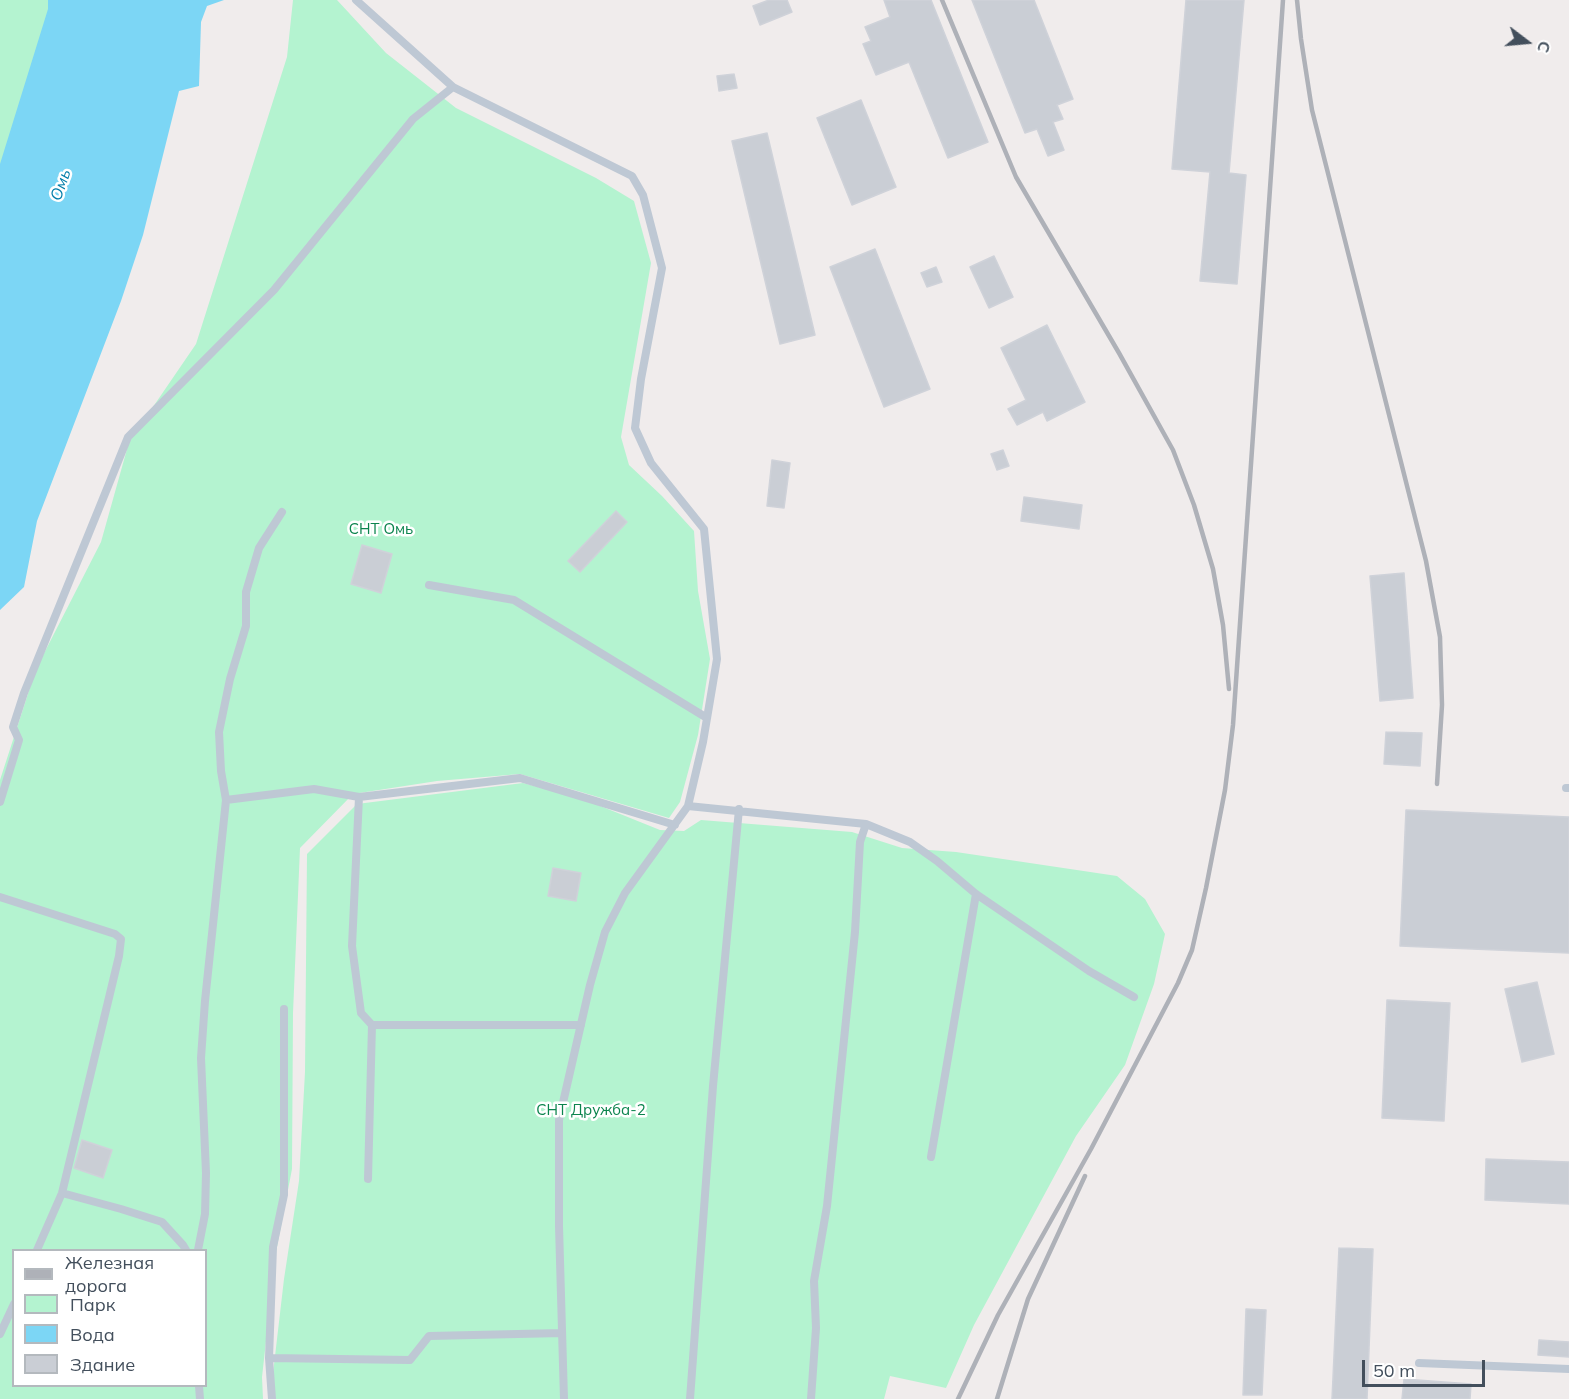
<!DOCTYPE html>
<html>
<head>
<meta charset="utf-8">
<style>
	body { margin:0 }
	#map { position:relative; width:1569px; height:1399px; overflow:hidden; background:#f0ecec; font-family:Mulish,sans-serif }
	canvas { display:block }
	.legend { position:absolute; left:12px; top:1249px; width:195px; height:138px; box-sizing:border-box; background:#fff; border:2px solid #b4b9be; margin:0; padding:8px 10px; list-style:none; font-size:18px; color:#434f5c }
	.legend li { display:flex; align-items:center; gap:12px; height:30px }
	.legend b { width:30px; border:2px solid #b4b9be }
	.north { position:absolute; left:1497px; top:12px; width:60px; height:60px; -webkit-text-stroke:4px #fff; paint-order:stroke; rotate:106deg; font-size:16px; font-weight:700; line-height:24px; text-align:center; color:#434f5c }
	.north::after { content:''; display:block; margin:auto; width:21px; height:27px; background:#434f5c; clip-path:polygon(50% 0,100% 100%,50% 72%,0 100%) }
	.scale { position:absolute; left:1362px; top:1360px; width:123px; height:27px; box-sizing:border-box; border:3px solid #434f5c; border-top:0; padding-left:8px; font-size:18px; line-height:21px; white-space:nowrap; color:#434f5c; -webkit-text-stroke:4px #fff; paint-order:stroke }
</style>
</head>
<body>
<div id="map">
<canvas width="1569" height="1399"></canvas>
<ul class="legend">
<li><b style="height:8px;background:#aeb1b8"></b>Железная дорога</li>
<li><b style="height:16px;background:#b4f3d0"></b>Парк</li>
<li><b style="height:16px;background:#7cd6f5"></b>Вода</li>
<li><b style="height:16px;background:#caced5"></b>Здание</li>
</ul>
<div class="north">С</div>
<div class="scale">50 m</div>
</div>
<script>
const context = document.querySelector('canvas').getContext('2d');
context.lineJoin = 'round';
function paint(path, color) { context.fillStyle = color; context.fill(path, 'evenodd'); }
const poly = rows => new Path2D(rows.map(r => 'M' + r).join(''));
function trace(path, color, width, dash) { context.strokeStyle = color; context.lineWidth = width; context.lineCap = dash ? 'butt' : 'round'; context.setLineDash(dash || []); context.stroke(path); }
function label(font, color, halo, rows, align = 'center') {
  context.font = font + ' Mulish,sans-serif'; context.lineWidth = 5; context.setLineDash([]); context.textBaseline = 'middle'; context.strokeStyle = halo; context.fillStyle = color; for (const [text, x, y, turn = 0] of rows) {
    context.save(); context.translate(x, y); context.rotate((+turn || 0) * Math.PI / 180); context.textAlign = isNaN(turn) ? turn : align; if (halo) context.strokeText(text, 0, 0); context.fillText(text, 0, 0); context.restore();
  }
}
const green = poly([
	[0,0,58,0,0,233],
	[293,0,337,0,386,53,456,108,596,178,634,201,651,263,621,437,629,465,662,496,694,531,698,591,710,659,698,735,680,802,669,818,520,774,437,781,353,794,300,848,293,1013,292,1169,276,1252,262,1377,263,1399,0,1399,0,780,36,669,101,542,129,442,196,344,287,57],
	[14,1250,206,1250,206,1386,14,1386],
	[523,783,583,799,660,830,684,831,701,820,852,832,902,848,956,852,1117,876,1145,899,1165,934,1154,984,1125,1065,1076,1136,974,1325,946,1388,890,1376,884,1399,274,1399,272,1382,284,1279,299,1181,305,1072,307,854,357,804]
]);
const water = poly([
	[48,0,224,0,207,6,201,22,199,86,179,91,143,235,121,301,37,521,24,587,0,610,0,164,48,9]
]);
const building = poly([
	[769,0,787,0,792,12,760,25,753,6,769,0],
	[884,0,931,0,988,142,948,158,909,62,876,75,863,44,871,41,865,27,890,17,884,0],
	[972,0,1034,0,1073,99,1057,105,1063,119,1053,122,1064,150,1048,156,1037,129,1025,133,972,0],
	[1186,0,1244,0,1229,173,1246,175,1237,284,1200,281,1210,172,1172,169,1186,0],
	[734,74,737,88,719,91,717,76,734,74],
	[861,100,896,187,852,205,817,118,861,100],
	[767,133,815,335,780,344,732,141,767,133],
	[875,249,930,389,884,407,830,267,875,249],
	[994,256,1013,297,989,308,970,267,994,256],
	[936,267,942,282,927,287,921,273,936,267],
	[1047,325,1085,402,1047,421,1043,412,1017,425,1008,409,1026,400,1001,348,1047,325],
	[1003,450,1009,466,997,470,991,454,1003,450],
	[772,460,790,463,784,508,767,506,772,460],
	[1024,497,1082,505,1079,529,1021,521,1024,497],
	[616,511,627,522,580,572,568,561,616,511],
	[362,545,392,554,381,593,351,584,362,545],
	[1404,573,1413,698,1380,701,1370,576,1404,573],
	[1386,732,1422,733,1420,766,1384,764,1386,732],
	[1406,810,1569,817,1569,953,1400,946,1406,810],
	[553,868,581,873,576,901,548,896,553,868],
	[1537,982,1554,1054,1522,1062,1505,989,1537,982],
	[1387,1000,1450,1003,1444,1121,1382,1118,1387,1000],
	[82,1140,112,1150,103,1178,74,1168,82,1140],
	[1486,1159,1569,1162,1569,1204,1485,1200,1486,1159],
	[1339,1248,1373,1249,1367,1399,1332,1399,1339,1248],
	[1246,1309,1266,1310,1262,1395,1243,1395,1246,1309],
	[1539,1340,1569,1342,1569,1357,1538,1355,1539,1340],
	[1404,1379,1471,1384,1470,1399,1402,1399,1404,1379]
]);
const lane = poly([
	[356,0,453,87],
	[429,585,514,600,707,718],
	[1566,788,1569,788],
	[359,797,352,946,361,1013,372,1025,581,1025],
	[226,800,314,789,359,797,520,778,675,825],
	[0,802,19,740,13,727,24,693,128,437,274,290,413,119,453,87,632,176,643,195,662,268,641,379,635,428,651,463,704,529,717,659,703,742,688,806,625,893,605,932,590,985,559,1120,559,1226,564,1399],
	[688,806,866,824,910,842,937,861,976,894,1089,971,1134,997],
	[0,897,115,934,121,939,119,956,62,1193,37,1250],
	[931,1157,976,894],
	[368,1179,372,1025],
	[62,1193,121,1209,162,1222,183,1245,186,1250],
	[198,1250,205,1214,206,1173,201,1058,205,1001,226,800,221,771,219,732,230,679,246,626,246,592,259,548,282,512],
	[0,1334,14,1304],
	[269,1358,410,1360,429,1336,562,1333],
	[1419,1363,1569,1369],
	[199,1386,200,1399],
	[272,1399,269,1358,273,1247,284,1195,284,1009],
	[690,1399,713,1086,739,809],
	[811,1399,816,1328,814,1281,827,1206,855,932,860,842,866,824]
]);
const rail = poly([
	[942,0,1016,177,1119,353,1173,450,1194,505,1213,569,1223,625,1229,689],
	[1297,0,1301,39,1312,110,1426,561,1440,637,1442,705,1437,784],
	[958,1399,998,1315,1091,1149,1178,983,1192,950,1206,888,1225,790,1233,725,1283,0],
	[997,1399,1028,1299,1085,1176]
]);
const parkNames = [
	["СНТ Омь",381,529],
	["СНТ Дружба-2",591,1110]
];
const waterNames = [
	["Омь",61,185,-71]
];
paint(green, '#b4f3d0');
paint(water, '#7cd6f5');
paint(building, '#caced5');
trace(building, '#cfd2d9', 1.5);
trace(lane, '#bec8d4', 8);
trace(rail, '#aeb1b8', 4.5);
label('15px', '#0c844e', '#fff', parkNames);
label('italic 16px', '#017da9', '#fff', waterNames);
</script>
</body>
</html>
